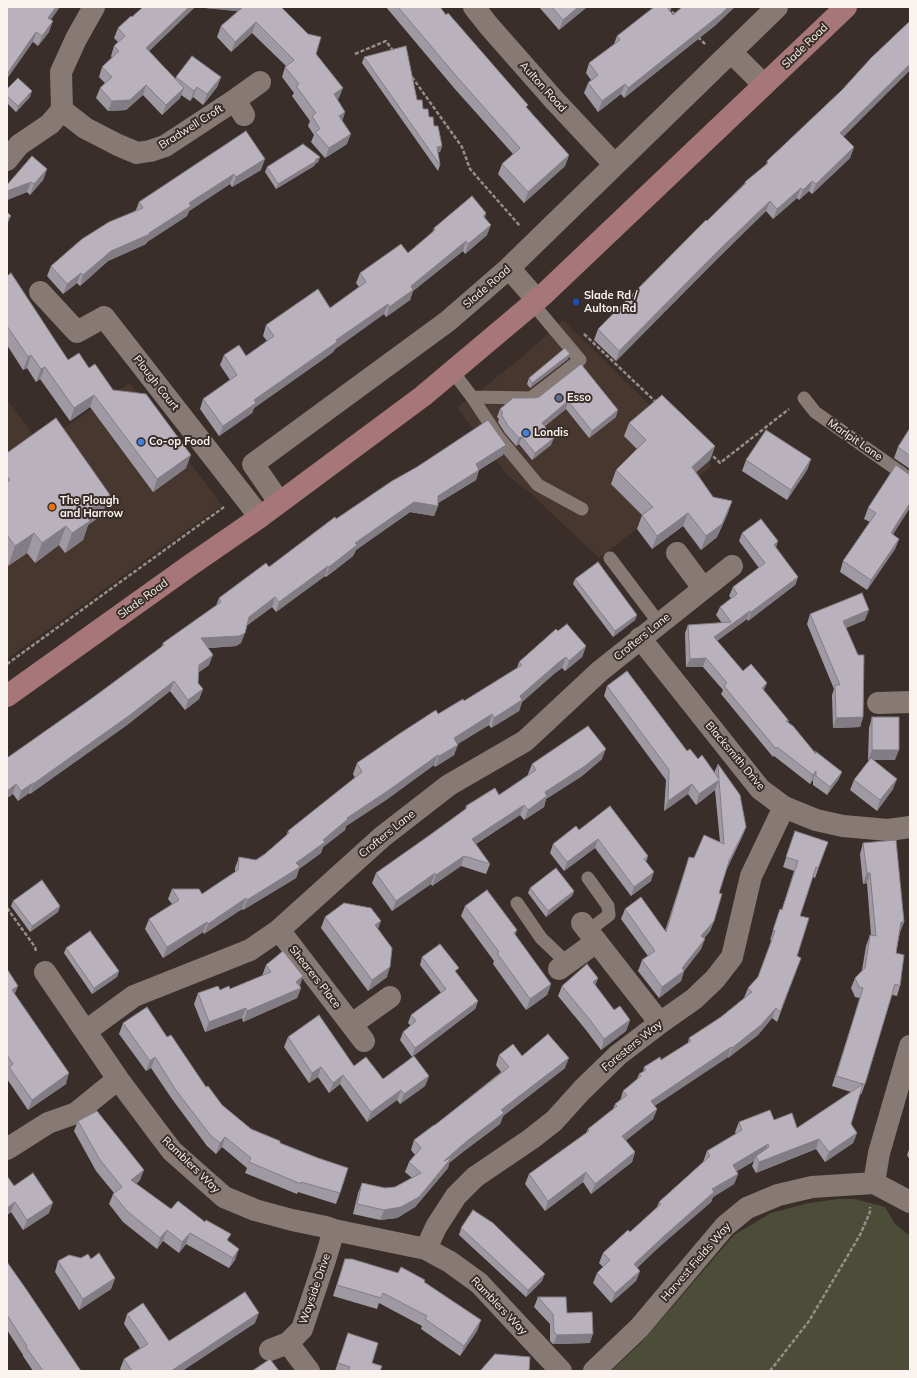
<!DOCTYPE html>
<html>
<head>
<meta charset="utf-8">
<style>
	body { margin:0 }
	#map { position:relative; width:917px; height:1378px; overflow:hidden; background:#392e29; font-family:Mulish,sans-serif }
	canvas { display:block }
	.frame { position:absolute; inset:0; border:8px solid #faf3ef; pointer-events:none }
</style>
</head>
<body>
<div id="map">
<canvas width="917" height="1378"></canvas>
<div class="frame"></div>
</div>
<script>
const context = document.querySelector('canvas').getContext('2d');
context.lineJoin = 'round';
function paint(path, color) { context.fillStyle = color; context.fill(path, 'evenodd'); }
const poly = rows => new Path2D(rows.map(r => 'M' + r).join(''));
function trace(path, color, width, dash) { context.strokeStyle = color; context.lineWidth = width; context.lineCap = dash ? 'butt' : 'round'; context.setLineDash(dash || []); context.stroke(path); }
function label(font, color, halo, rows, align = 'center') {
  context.font = font + ' Mulish,sans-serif'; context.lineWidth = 4; context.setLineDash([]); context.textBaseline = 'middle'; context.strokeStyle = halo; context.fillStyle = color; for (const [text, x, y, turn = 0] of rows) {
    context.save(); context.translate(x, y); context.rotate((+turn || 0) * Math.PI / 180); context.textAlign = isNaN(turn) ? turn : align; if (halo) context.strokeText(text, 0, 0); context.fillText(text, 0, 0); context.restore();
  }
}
const built = poly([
	[563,320,712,466,637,529,599,558,529,492,507,475,457,407,472,397,522,357],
	[130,383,222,505,7,659,7,399,40,444]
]);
const green = poly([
	[838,1199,855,1199,885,1207,895,1224,910,1236,910,1371,611,1371,641,1343,734,1235,771,1213,809,1203]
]);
const path = poly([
	[668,7,676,16],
	[698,37,706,45],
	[355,54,386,41,394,52],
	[412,77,462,147,470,169,520,226],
	[584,334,658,404],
	[709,452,720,463,789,409],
	[7,664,224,507],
	[7,908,35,947,36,951],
	[770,1371,809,1321,860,1235,870,1212,870,1207]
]);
const service = poly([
	[453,372,472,397,499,438,538,485,582,509],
	[472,397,531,398,580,360,533,304],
	[804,398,815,412,910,479],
	[610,558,659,623],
	[517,903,541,938,567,963],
	[588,931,609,915,608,906,588,878]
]);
const minor = poly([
	[474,7,489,26,555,101,615,165],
	[731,52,764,85],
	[235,100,260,82],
	[62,110,85,128,118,145,137,153,150,151,165,146,235,100,244,115],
	[7,160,19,145,50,124,62,110,61,72,76,39,94,7],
	[509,268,537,300],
	[40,292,77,332,104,317,260,517],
	[279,502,253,464,448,321,509,268,777,7],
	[677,553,703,588],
	[640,638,760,789,784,807,816,820,843,826,888,830,910,827],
	[878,703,910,702],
	[582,923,660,1023],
	[279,930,364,1041],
	[559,969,596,942],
	[45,972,118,1079,159,1134,172,1151,224,1197,255,1210,292,1220,326,1227,334,1230,426,1249,450,1262,479,1283,561,1371],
	[352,1024,390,997],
	[86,1031,134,996,250,950,279,930,382,837,449,785,525,741,600,671,732,566],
	[7,1149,48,1123,76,1113,118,1079],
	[874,1183,879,1153,910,1046],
	[426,1249,436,1227,456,1196,475,1177,531,1139,554,1121,582,1090,618,1055,660,1023,694,999,715,979,732,957,751,876,784,807],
	[288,1343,302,1329,325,1260,334,1230],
	[270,1350,288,1343,309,1371],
	[594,1371,639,1328,725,1226,747,1208,778,1195,812,1187,874,1183,910,1202]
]);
const secondary = poly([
	[7,696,189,566,260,517,423,396,543,295,846,7]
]);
const wall = poly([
	[143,7,281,7,316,54,339,98,337,99,345,112,342,121,347,144,325,158,311,142,314,135,308,126,310,121,292,96,294,93,282,77,285,67,286,66,252,33,231,52,217,37,221,26,238,11,195,7,149,51,175,79,176,77,221,77,217,87,203,105,193,97,190,101,181,95,180,98,162,115,143,95,126,110,108,111,96,98,100,88,105,83,99,77,102,67,112,58,111,56,114,46,118,42,114,38,118,28,132,17],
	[386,7,440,7,446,15,527,108,569,155,565,166,524,203,498,174,502,164,513,154,454,88],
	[539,7,587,7,559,30],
	[7,8,51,20,49,32,38,46,33,42],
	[673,15,717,24,624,98,621,94,598,112,584,93,588,83,591,80,586,73,589,63,614,44,617,36],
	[910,21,910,70,843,137,854,147,850,158,812,194,809,191,799,200,797,198,773,219,766,211,716,260,616,361,594,340,598,329,744,184,745,182,766,165,767,161,842,90],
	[364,57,417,100,429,117,434,126,442,146,440,152,438,152,440,165,438,171,362,63],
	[7,89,30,97,16,112,7,103],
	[246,131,261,170,232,187,230,184,189,211,187,216,147,242,146,244,108,261,80,286,77,283,63,294,47,276,51,266,136,210,139,202],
	[320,157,318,162,315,164,314,166,276,189,265,172,267,167],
	[47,169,43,180,30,195,27,192,7,200,7,185],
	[486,213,485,217,487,235,465,254,463,251,413,291,410,300,386,317,384,314,335,349,333,352,254,408,252,413,219,436,200,409,203,399,230,380,220,365,224,355,246,356,267,341,263,336,266,325,330,308,359,287,356,283,360,273,408,253,432,233,434,228],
	[7,276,68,360,89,368,113,390,186,468,153,492,90,407,70,421,40,379,36,382,27,368,23,370,7,345],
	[568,359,530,388,527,384,529,378],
	[581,364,616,417,589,438,566,409,545,426,551,445,532,460,519,444,516,446,505,433,498,422,499,419,497,417,500,409,539,397],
	[629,423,715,446,710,460,696,472,713,497,732,501,727,515,717,537,701,550,683,526,652,549,637,529,642,515,611,484,616,470,637,449,624,436],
	[910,428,910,469,894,458,898,447],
	[7,453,102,515,88,525,83,540,65,553,59,545,35,563,27,553,8,566,7,565],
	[503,455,479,470,476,480,438,503,438,506,434,516,410,512,356,550,353,556,326,577,325,576,276,612,272,607,246,626,241,643,236,646,208,648,209,665,199,672,198,683,203,689,199,699,185,710,170,691,127,725,30,794,29,793,18,801,13,794,7,798,7,758,91,699,161,648,163,643,216,606,219,598,269,567,336,519],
	[811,459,807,470,787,500,742,471,746,460],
	[896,465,893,535,899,539,895,549,867,590,840,572,843,561,870,522,864,519,868,508],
	[742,533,778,541,776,547,798,577,795,585,748,621,747,619,717,641,743,671,764,691,788,722,815,753,815,751,842,772,838,780,827,795,813,785,813,780,810,784,774,756,773,757,721,694,723,690,703,667,686,667,685,633,688,625,722,623,716,615,720,607,731,598,729,596,733,587,759,568,739,541],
	[575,579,637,615,635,620,613,637,573,584],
	[810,614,865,620,846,628,863,717,860,727,833,728,832,695,834,689,807,624],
	[558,631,586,646,582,657,565,671,562,668,555,673,522,702,519,711,491,728,489,725,457,744,454,755,435,767,434,765,386,800,346,826,345,830,323,847,321,853,299,869,296,878,243,910,242,909,204,934,203,932,163,958,145,929,149,919,172,904,168,899,172,889,202,894,235,872,235,868,239,857,256,860,265,854,286,836,288,831,355,778,353,774,357,763,438,714,464,701,517,668,519,662],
	[607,686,714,773,718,764,746,827,742,837,727,868,719,893,714,921,710,931,704,938,701,949,684,971,681,981,659,998,638,971,642,960,648,956,621,919,625,909,665,931,689,857,694,858,720,842,715,790,696,805,688,794,664,811,666,780,604,696],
	[872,717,895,760,873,760,893,789,877,811,850,790,854,780,869,760,868,760,869,728],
	[602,759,582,776,546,799,544,807,524,820,520,815,476,844,490,864,486,874,461,866,432,886,431,884,392,911,372,883,376,873,465,810,466,806,499,795,528,775,528,774,532,764],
	[579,830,648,856,646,862,651,881,631,896,595,848,564,871,550,853,553,844],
	[795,831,828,842,815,878,813,877,800,916,797,956,801,958,777,1022,772,1018,758,1035,728,1058,728,1057,654,1106,657,1109,653,1119,626,1140,635,1152,632,1162,591,1194,583,1182,545,1211,525,1184,529,1174,586,1133,588,1129,613,1109,615,1104,620,1101,623,1091,637,1079,639,1074,643,1072,644,1067,661,1060,688,1043,689,1038,721,1017,744,998,748,988,758,977,772,941,770,940,780,909,782,909,794,871,783,867],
	[863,843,904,922,900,932,896,953,900,986,897,996,892,995,865,1084,861,1095,860,1094,851,1124,857,1133,853,1143,825,1162,816,1149,756,1173,752,1166,754,1161,737,1171,738,1174,734,1184,713,1197,711,1202,659,1247,637,1268,640,1271,636,1281,611,1303,593,1283,597,1273,603,1267,599,1263,603,1253,630,1232,657,1207,659,1202,703,1162,707,1151,736,1134,735,1132,739,1122,774,1120,797,1128,851,1092,832,1086,860,998,855,997,851,988,855,978,862,970,866,946,870,935,871,935,867,883,863,884,860,854],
	[530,888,574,891,572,896,546,917,528,893],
	[13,901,60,906,58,912,30,932,11,906],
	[465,906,517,930,515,935,551,984,547,995,526,1010,493,964,494,961,461,916],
	[325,917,378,929,387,977,368,991,321,928],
	[66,948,119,971,117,977,92,994,64,953],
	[422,957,457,973,478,1001,475,1009,412,1057,400,1040,403,1032,411,1026,408,1023,411,1015,441,993,420,965],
	[266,965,300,986,301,988,297,998,243,1022,242,1018,205,1032,194,1004,198,993,220,990,230,989,262,976],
	[7,969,15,995,66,1084,28,1110,7,1079,8,1072,7,1071],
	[598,978,595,986,614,1010,630,1020,626,1031,601,1050,586,1030,558,996,562,986],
	[123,1023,167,1037,206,1087,222,1105,251,1129,280,1143,340,1193,336,1204,298,1192,297,1194,245,1173,247,1168,222,1147,216,1154,207,1146,172,1099,151,1068,146,1071,119,1034],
	[288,1037,383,1079,429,1076,425,1086,400,1104,397,1100,367,1122,340,1084,329,1093,318,1077,309,1083,284,1047],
	[499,1055,522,1056,565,1068,503,1116,500,1124,464,1151,449,1163,448,1168,415,1207,397,1218,380,1220,353,1214,358,1193,362,1183,385,1188,395,1187,412,1178,405,1172,409,1162,415,1155,411,1150,414,1140,435,1125,501,1072,496,1065],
	[78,1121,140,1180,136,1184,171,1209,228,1241,235,1260,229,1268,186,1244,179,1253,163,1241,157,1249,123,1222,109,1204,113,1194,114,1193,96,1171,74,1131],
	[910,1147,910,1160,907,1155],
	[7,1176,14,1186,49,1213,23,1230,11,1212,7,1215],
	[461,1228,542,1281,526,1297,459,1235],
	[81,1258,91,1259,115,1278,111,1289,79,1310,55,1272,58,1261],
	[345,1259,424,1282,481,1320,477,1331,460,1356,421,1329,422,1326,379,1303,377,1309,333,1296],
	[7,1262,81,1371,33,1371,23,1356,23,1355,7,1330],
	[538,1297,567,1313,590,1343,553,1344,550,1341,550,1324,534,1307],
	[127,1314,169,1341,255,1323,182,1371,122,1371,120,1369,124,1359,140,1348,124,1324],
	[348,1333,372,1363,380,1371,335,1371]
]);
const shadedWall = poly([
	[56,7,60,7,45,28,48,18],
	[189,7,247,7,245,12,195,7,142,58,146,48],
	[578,7,587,7,559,30,563,20],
	[728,7,735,7,717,24,624,98,628,88],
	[53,21,49,32,38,46,42,36],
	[256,22,252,33,231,52,235,42],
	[36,32,33,42,7,79,7,74],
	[910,64,910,70,836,144,840,133],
	[221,77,217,87,203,105,207,94],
	[625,84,621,94,598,112,602,101],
	[146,85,143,95,126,110,108,111,112,101],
	[197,87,193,97,190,101,194,91],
	[184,88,180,98,162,115,166,105],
	[343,88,339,98,330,104,334,94],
	[32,91,30,97,16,112,18,106],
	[345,112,342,122,339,116],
	[351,134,347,144,325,158,329,148],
	[442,146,440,152,435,152,437,147],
	[854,147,850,158,812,194,816,184],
	[569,155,565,166,524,203,528,192],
	[320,157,318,162,315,164,314,166,276,189,278,184],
	[265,159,261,170,232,187,236,177],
	[47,169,43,180,30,195,34,184],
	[234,174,230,184,189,211,187,216,147,242,146,244,108,261,80,286,83,275,111,251,149,233,189,203],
	[812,181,809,191,799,200,803,190],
	[31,182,27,192,7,200,7,191],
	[801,188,797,198,773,219,777,209],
	[770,201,766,211,716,260,616,361,619,351,720,249],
	[11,216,7,225,7,219],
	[491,225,487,235,465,254,468,244],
	[466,241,463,251,413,291,410,300,386,317,389,307,411,286],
	[81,273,77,283,63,294,67,284],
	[388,304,384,314,335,349,333,352,321,361,254,408,252,413,219,436,223,426,254,400,336,340],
	[570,354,568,359,530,388,532,383],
	[31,355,27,368,23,370,28,357],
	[45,367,40,379,36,382,41,369],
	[94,395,90,407,70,421,74,408],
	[568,401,566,409,539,430,542,423],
	[618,410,616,417,589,438,592,431],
	[522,437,519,444,516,446,519,438],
	[554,438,551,445,532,460,535,453],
	[506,445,503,455,479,470,476,480,435,505,438,506,434,516,410,512,356,550,353,556,326,577,329,567,355,543,414,502,438,496,476,464],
	[715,446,710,460,687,480,692,467],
	[191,455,186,468,153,492,157,479],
	[811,459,807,470,787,500,791,490],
	[110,495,102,515,88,525,83,540,65,553,72,533,84,513],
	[732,501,727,515,717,537,701,550,706,536],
	[910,503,910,508,887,544,891,533],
	[688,513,683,526,652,549,657,536],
	[66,526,59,545,35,563,42,543],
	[34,533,27,553,8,566,15,546],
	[899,539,895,549,867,590,871,580],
	[778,541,775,550,774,545],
	[328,566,325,576,276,612,279,602],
	[798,577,795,585,748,621,751,612],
	[275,597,272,607,245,627,249,617],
	[869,610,865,620,840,630,843,621],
	[750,611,747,619,711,645,714,637],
	[637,615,635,620,613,637,615,631],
	[245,633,241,643,236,646,197,649,201,638],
	[586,646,582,657,565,671,569,661],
	[213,655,209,665,195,675,199,665],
	[566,657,562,668,555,673,522,702,519,711,491,728,494,718,520,696,559,662],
	[706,658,703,667,686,667,690,659],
	[174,681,170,691,127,725,30,794,33,784],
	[767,683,763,692,762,688],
	[203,689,199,699,185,710,188,700],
	[492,714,489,725,450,749,454,738],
	[863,717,860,727,833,728,836,718],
	[458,745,454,755,435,767,439,756],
	[606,749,602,759,582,776,546,799,544,807,524,820,528,810,545,792],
	[872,750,899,750,895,760,868,760],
	[438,755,434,765,386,800,346,826,345,830,323,847,321,853,299,869,296,878,243,910,247,900,296,863,347,818],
	[816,771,813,780,810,784,813,775],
	[842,772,838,780,827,795,830,787],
	[897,779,893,789,877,811,880,800],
	[719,780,715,790,696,805,699,794],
	[33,783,29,793,18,801,21,791],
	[16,784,13,794,7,798,7,791],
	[692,784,688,794,664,811,668,801],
	[524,805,520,815,468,849,472,839],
	[746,827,742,837,726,871,729,861],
	[598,839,595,848,564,871,567,862],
	[464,856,461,866,432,886,436,875],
	[654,872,651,881,631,896,634,887],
	[435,873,431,884,392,911,396,901],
	[867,873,870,873,867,883,863,884],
	[574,891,572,896,546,917,548,911],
	[246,898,242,909,204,934,208,924],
	[60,906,58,912,30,932,32,926],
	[381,921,377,932,375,925],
	[714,921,710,931,698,946,701,936],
	[207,922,203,932,163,958,167,947],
	[901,922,904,922,900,932,898,932],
	[705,939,701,949,684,971,681,981,659,998,662,987,682,968],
	[390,967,387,977,368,991,372,980],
	[119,971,117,977,92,994,94,988],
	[303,976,300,986,301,988,297,998,243,1022,247,1011,296,982],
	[598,978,594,988,593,982],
	[551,984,547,995,526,1010,530,999],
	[18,986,14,996,12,990],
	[478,1001,475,1009,412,1057,415,1048],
	[246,1008,242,1018,205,1032,209,1022],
	[776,1008,772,1018,758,1035,728,1058,732,1048],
	[630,1020,626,1031,601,1050,604,1039],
	[731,1047,728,1057,647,1111,651,1101],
	[155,1057,151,1068,146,1071,150,1061],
	[569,1058,565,1068,503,1116,500,1124,464,1151,449,1163,448,1168,415,1207,397,1218,380,1220,384,1210,444,1161,501,1110],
	[321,1067,318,1077,309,1083,312,1073],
	[69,1073,66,1084,28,1110,32,1100],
	[343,1075,340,1084,329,1093,333,1083],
	[429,1076,425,1086,400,1104,404,1094],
	[401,1090,397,1100,367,1122,371,1112],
	[657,1109,653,1119,619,1146,622,1136],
	[857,1133,853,1143,825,1162,829,1152],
	[225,1137,222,1147,216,1154,220,1143],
	[819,1139,816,1149,756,1173,759,1162],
	[768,1144,764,1155,756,1156,754,1161,729,1176,733,1165],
	[635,1152,632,1162,591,1194,595,1184],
	[144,1170,140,1180,127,1190,131,1180],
	[586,1172,583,1182,545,1211,548,1201],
	[738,1174,734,1184,713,1197,711,1202,659,1247,630,1274,634,1264,712,1189],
	[15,1202,11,1212,7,1215,7,1208],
	[53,1203,49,1213,23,1230,27,1220],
	[167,1230,163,1241,157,1249,160,1238],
	[190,1233,186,1244,179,1253,182,1242],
	[239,1249,235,1260,229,1268,233,1258],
	[640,1271,636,1281,611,1303,615,1293],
	[545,1274,542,1281,526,1297,528,1290],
	[115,1278,111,1289,79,1310,83,1299],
	[259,1313,255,1323,182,1371,171,1371],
	[481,1320,477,1331,460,1356,464,1346],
	[593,1334,590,1343,553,1344,557,1335]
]);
const building = poly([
	[10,7,56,7,48,18,53,21,42,36,36,32,7,74,7,8,10,7],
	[143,7,189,7,146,48,184,88,166,105,146,85,130,100,112,101,100,88,112,77,102,67,119,51,114,46,125,36,118,28,131,16,132,17,143,7],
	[243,7,281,7,308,34,321,37,316,54,343,88,334,94,345,112,339,116,351,134,329,148,315,132,320,129,312,116,316,113,296,86,299,84,285,67,294,60,256,22,235,42,221,26,243,7],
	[398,7,440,7,446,15,448,13,528,105,526,107,569,155,528,192,502,164,520,148,457,77,398,7],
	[552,7,578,7,563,20,552,7],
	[654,7,667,7,673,15,682,7,728,7,721,14,628,88,625,84,602,101,588,83,598,75,589,63,620,40,617,36,654,7],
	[910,21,910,64,840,133,854,147,816,184,812,181,803,190,801,188,777,209,770,201,720,249,619,351,598,329,706,220,707,221,746,183,745,182,768,163,767,161,842,90,871,58,910,21],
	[406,46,417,100,422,100,423,109,428,109,429,117,433,117,434,126,438,126,442,146,437,147,440,165,364,57,406,46],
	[192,56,221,77,207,94,197,87,194,91,176,77,192,56],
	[18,78,32,91,18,106,7,96,7,89,18,78],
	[246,131,265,159,236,177,234,174,189,203,191,206,149,233,150,234,111,251,83,275,81,273,67,284,51,266,82,239,109,222,143,208,139,202,246,131],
	[303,144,320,157,315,160,316,161,278,184,267,167,303,144],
	[32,156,47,169,34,184,31,182,7,191,7,185,32,156],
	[472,196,486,213,483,216,491,225,468,244,466,241,411,286,413,290,389,307,388,304,336,340,337,342,254,400,256,403,223,426,203,399,237,375,224,355,239,345,246,356,274,336,266,325,318,289,330,308,366,282,360,273,401,244,408,253,435,230,434,228,472,196],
	[7,212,11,216,7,219,7,212],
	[11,273,68,360,79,353,89,368,95,364,113,390,146,394,191,455,157,479,94,395,74,408,45,367,41,369,31,355,28,357,7,326,7,276,11,273],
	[565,348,570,354,532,383,529,378,565,348],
	[581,364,618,410,592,431,568,401,542,423,554,438,535,453,522,437,519,438,508,426,501,414,503,413,500,409,513,398,534,398,539,397,581,364],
	[662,395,715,446,692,467,713,497,732,501,722,524,706,536,688,513,657,536,642,515,653,507,616,470,646,440,629,423,662,395],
	[56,418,110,495,84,513,90,521,72,533,66,526,42,543,34,533,15,546,7,535,7,482,10,480,7,476,7,453,56,418],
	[488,420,506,445,476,464,479,470,438,496,438,506,414,502,355,543,357,545,329,567,328,566,279,602,275,597,249,617,245,633,239,636,201,638,213,655,199,665,198,683,203,689,188,700,174,681,130,715,33,784,33,783,21,791,16,784,7,791,7,758,91,699,164,645,163,643,221,602,219,598,266,563,269,567,335,517,336,519,392,481,417,467,488,420],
	[910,428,910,456,898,447,910,428],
	[766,430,811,459,791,490,746,460,766,430],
	[896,465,910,475,910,503,891,533,899,539,871,580,843,561,876,513,868,508,896,465],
	[761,519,778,541,774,545,798,577,751,612,750,611,714,637,743,671,751,664,767,683,762,688,789,721,786,721,793,726,816,754,815,751,842,772,830,787,816,776,816,771,813,775,777,747,776,749,724,686,727,683,706,658,690,659,688,625,731,622,720,607,737,594,733,587,765,563,742,533,761,519],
	[598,562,637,615,615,631,575,579,598,562],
	[862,593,869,610,843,621,858,655,864,655,863,717,836,718,835,685,840,685,810,614,862,593],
	[567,624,586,646,569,661,566,657,559,662,520,696,522,700,494,718,492,714,454,738,458,745,439,756,438,755,389,790,347,818,348,819,323,840,325,842,296,863,300,867,247,900,246,898,208,924,207,922,167,947,149,919,179,900,172,889,199,889,202,894,238,870,239,857,256,860,265,854,289,833,288,831,362,772,357,763,399,734,436,710,438,714,463,699,464,701,522,665,519,662,556,629,558,631,567,624],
	[627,671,687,751,690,749,698,759,702,755,719,779,718,764,740,795,746,827,729,861,719,893,722,894,714,921,701,936,705,939,682,968,684,971,662,987,642,960,655,951,625,909,641,897,666,932,689,857,694,858,704,835,724,844,719,780,699,794,692,784,668,801,669,770,607,686,627,671],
	[872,717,899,717,899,750,872,750,872,717],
	[588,726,606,749,585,766,545,792,547,796,528,810,524,805,472,839,490,864,464,856,436,875,435,873,396,901,376,873,430,835,467,808,466,806,482,796,495,788,499,795,536,770,532,764,588,726],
	[871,758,897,779,880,800,854,780,871,758],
	[610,806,648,856,644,859,654,872,634,887,598,839,567,862,553,844,576,826,579,830,610,806],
	[795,831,828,842,818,868,816,867,800,916,809,918,797,956,801,958,780,1012,776,1008,761,1025,732,1048,731,1047,651,1101,657,1109,622,1136,635,1152,595,1184,586,1172,548,1201,529,1174,589,1131,588,1129,617,1106,615,1104,627,1095,623,1091,641,1076,639,1074,646,1070,644,1067,660,1057,661,1060,691,1041,689,1038,721,1017,752,992,748,988,758,977,775,931,773,930,780,909,782,910,798,861,786,857,795,831],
	[896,840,904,922,901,922,896,953,904,955,900,986,895,984,865,1084,863,1084,851,1124,857,1133,829,1152,819,1139,759,1162,756,1156,769,1147,768,1144,733,1165,738,1174,712,1189,714,1192,663,1237,634,1264,640,1271,615,1293,597,1273,610,1260,603,1253,628,1230,630,1232,661,1204,659,1202,710,1156,707,1151,742,1130,739,1122,770,1110,774,1120,792,1113,797,1128,863,1084,836,1076,863,988,859,987,855,978,865,968,870,935,876,936,870,873,867,873,863,843,896,840],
	[556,868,574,891,548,911,530,888,556,868],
	[42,880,60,906,32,926,13,901,42,880],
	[487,890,517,930,514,933,551,984,530,999,497,953,499,952,465,906,487,890],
	[344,903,371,908,381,921,375,925,392,948,390,967,372,980,325,917,344,903],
	[90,931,119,971,94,988,66,948,90,931],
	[440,944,459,968,455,971,478,1001,415,1048,403,1032,416,1021,411,1015,446,989,422,957,440,944],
	[283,951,303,976,296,982,301,988,247,1011,246,1008,209,1022,198,993,218,986,220,990,229,986,230,989,271,972,266,965,283,951],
	[587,964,598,978,593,982,614,1010,620,1006,630,1020,604,1039,590,1020,562,986,587,964],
	[7,969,18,986,12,990,69,1073,32,1100,9,1067,13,1064,7,1055,7,969],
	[147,1007,167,1037,171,1035,206,1087,208,1086,222,1105,251,1129,280,1141,280,1143,318,1158,348,1168,340,1193,301,1182,301,1184,249,1162,251,1158,225,1137,220,1143,211,1136,175,1089,155,1057,150,1061,123,1023,147,1007],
	[319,1015,354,1066,366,1057,383,1079,414,1056,429,1076,404,1094,401,1090,371,1112,343,1075,333,1083,321,1067,312,1073,288,1037,319,1015],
	[548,1034,569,1058,501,1110,504,1113,467,1141,444,1161,452,1157,419,1197,401,1207,384,1210,357,1204,362,1183,385,1188,395,1187,421,1173,409,1162,421,1148,414,1140,434,1125,435,1125,509,1067,499,1055,513,1044,522,1056,548,1034],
	[97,1111,144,1170,131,1180,171,1209,178,1201,205,1222,206,1220,231,1234,227,1240,239,1249,233,1258,190,1233,182,1242,167,1230,160,1238,127,1211,113,1194,122,1187,100,1160,78,1121,97,1111],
	[33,1173,53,1203,27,1220,15,1202,7,1208,7,1176,14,1186,33,1173],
	[473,1210,493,1223,545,1274,528,1290,461,1228,473,1210],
	[99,1253,115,1278,83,1299,58,1261,69,1255,81,1258,88,1254,91,1259,99,1253],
	[345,1259,352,1259,398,1273,401,1267,425,1280,424,1282,481,1320,464,1346,425,1319,427,1316,383,1293,381,1298,337,1285,345,1259],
	[7,1262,26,1289,81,1371,43,1371,26,1347,27,1346,7,1315,7,1262],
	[245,1292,259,1313,171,1371,132,1371,124,1359,148,1344,127,1314,143,1303,169,1341,245,1292],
	[538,1297,566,1297,567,1313,592,1312,593,1334,557,1335,554,1332,553,1314,538,1297],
	[348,1333,378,1343,372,1363,382,1366,380,1371,348,1371,350,1367,338,1363,348,1333],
	[495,1354,530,1357,529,1371,480,1371,495,1354],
	[270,1359,279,1371,252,1371,270,1359]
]);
const markers = [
	[576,302,4,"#1a4fb4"],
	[559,398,4,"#5c6f8a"],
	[526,433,4,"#3f7fe0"],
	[141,442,4,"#3f7fe0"],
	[52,507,4,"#e8710a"]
];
const streetNames = [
	["Slade Road",805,46,-44],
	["Aulton Road",543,87,48],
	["Bradwell Croft",191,127,-32],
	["Slade Road",487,287,-41],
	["Plough Court",156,383,52],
	["Marlpit Lane",855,440,35],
	["Slade Road",143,599,-36],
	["Crofters Lane",642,637,-39],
	["Blacksmith Drive",735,756,50],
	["Crofters Lane",387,834,-39],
	["Shearers Place",315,977,52],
	["Foresters Way",632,1046,-39],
	["Ramblers Way",191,1165,44],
	["Harvest Fields Way",696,1262,-49],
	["Wayside Drive",315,1289,-71],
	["Ramblers Way",499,1306,46]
];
const poiNames = [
	["Slade Rd /",584,296],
	["Aulton Rd",584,309],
	["Esso",567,398],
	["Londis",534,433],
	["Co-op Food",149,442],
	["The Plough",60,501],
	["and Harrow",60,514]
];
paint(built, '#47372f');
paint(green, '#4c4d39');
trace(path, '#978e8a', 2.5, [4, 2]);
trace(service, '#877a74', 13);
trace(minor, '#877a74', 22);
trace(secondary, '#a77678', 22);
paint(wall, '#9f99a3');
paint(shadedWall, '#827d84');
paint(building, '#b9b2bd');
trace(building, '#827d84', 1);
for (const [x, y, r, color] of markers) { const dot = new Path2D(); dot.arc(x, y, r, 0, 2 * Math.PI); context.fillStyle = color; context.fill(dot); trace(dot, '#392e29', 1.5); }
label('11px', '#faf3ef', '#392e29', streetNames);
label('bold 11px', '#faf3ef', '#392e29', poiNames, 'left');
</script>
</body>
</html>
